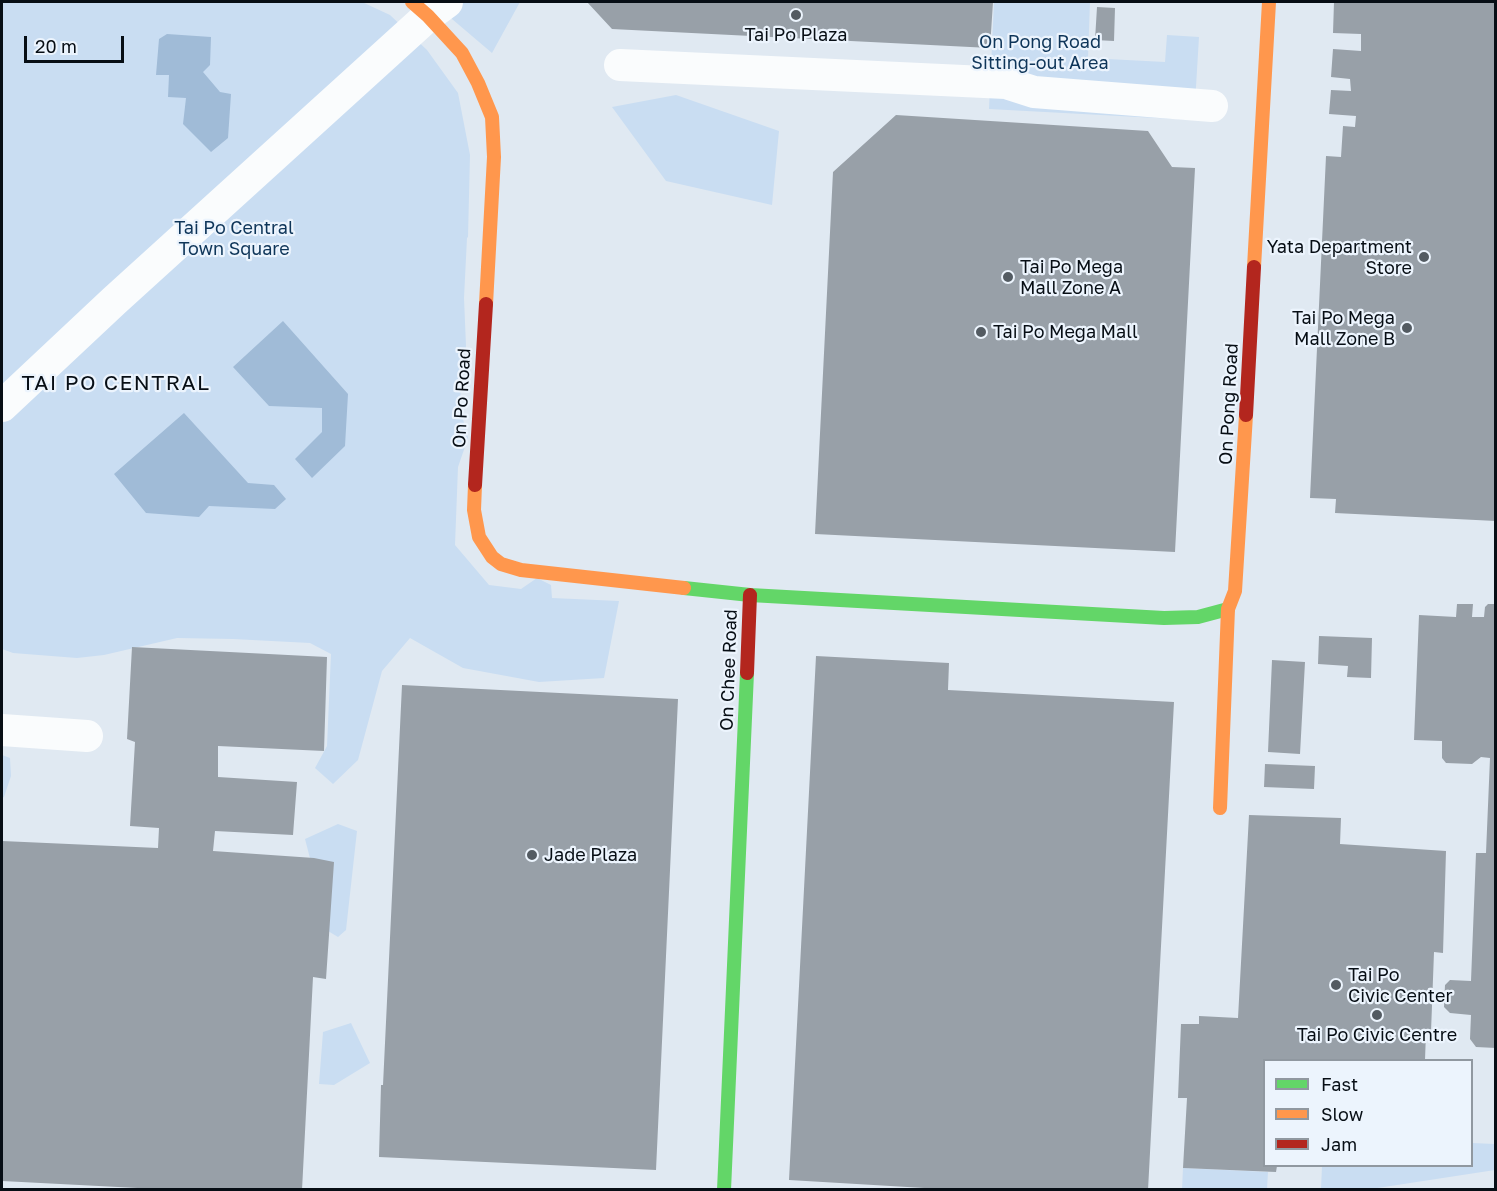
<!DOCTYPE html>
<html>
<head>
<meta charset="utf-8">
<style>
	body { margin:0 }
	#map { position:relative; width:1497px; height:1191px; overflow:hidden; background:#e0e9f2; font-family:"Golos Text",sans-serif }
	canvas { display:block }
	.frame { position:absolute; inset:0; border:3px solid #070e15; pointer-events:none }
	.legend { position:absolute; left:1263px; top:1059px; width:210px; height:108px; box-sizing:border-box; background:#ecf4fd; border:2px solid #9098a0; margin:0; padding:8px 10px; list-style:none; font-size:18px; color:#070e15 }
	.legend li { display:flex; align-items:center; gap:12px; height:30px }
	.legend b { width:30px; border:2px solid #9098a0 }
	.scale { position:absolute; left:24px; top:36px; width:100px; height:27px; box-sizing:border-box; border:3px solid #070e15; border-top:0; padding-left:8px; font-size:18px; line-height:21px; white-space:nowrap; color:#070e15; -webkit-text-stroke:4px #ecf4fd; paint-order:stroke }
</style>
</head>
<body>
<div id="map">
<canvas width="1497" height="1191"></canvas>
<div class="frame"></div>
<ul class="legend">
<li><b style="height:8px;background:#63d668"></b>Fast</li>
<li><b style="height:8px;background:#ff974d"></b>Slow</li>
<li><b style="height:8px;background:#b3261e"></b>Jam</li>
</ul>
<div class="scale">20 m</div>
</div>
<script>
const context = document.querySelector('canvas').getContext('2d');
context.lineJoin = 'round';
function paint(path, color) { context.fillStyle = color; context.fill(path, 'evenodd'); }
const poly = rows => new Path2D(rows.map(r => 'M' + r).join(''));
function trace(path, color, width, dash) { context.strokeStyle = color; context.lineWidth = width; context.lineCap = dash ? 'butt' : 'round'; context.setLineDash(dash || []); context.stroke(path); }
function label(font, color, halo, rows, align = 'center') {
  context.font = font + ' "Golos Text",sans-serif'; context.lineWidth = 4.5; context.setLineDash([]); context.textBaseline = 'middle'; context.strokeStyle = halo; context.fillStyle = color; for (const [text, x, y, turn = 0] of rows) {
    context.save(); context.translate(x, y); context.rotate((+turn || 0) * Math.PI / 180); context.textAlign = isNaN(turn) ? turn : align; if (halo) context.strokeText(text, 0, 0); context.fillText(text, 0, 0); context.restore();
  }
}
const green = poly([
	[2,2,362,2,390,15,427,50,458,93,470,155,468,237,467,238,464,298,466,346,461,377,460,408,468,438,458,467,455,545,489,585,521,589,537,578,551,585,552,598,619,601,604,678,539,682,463,668,410,638,382,671,358,760,333,784,315,768,327,746,331,654,310,643,233,639,177,638,104,655,77,658,13,653,2,649],
	[432,2,520,2,492,53],
	[994,2,1090,2,1088,58,1165,62,1167,35,1199,37,1194,120,989,109],
	[676,95,779,131,772,205,666,181,612,107],
	[2,755,10,758,11,776,4,797,2,798],
	[338,824,357,831,346,930,338,937,313,922,312,866,305,839],
	[351,1023,370,1063,334,1085,319,1084,323,1032],
	[1472,1143,1495,1144,1495,1170,1371,1189,1321,1189,1322,1166,1472,1166],
	[1183,1168,1268,1172,1267,1189,1182,1190]
]);
const water = poly([
	[167,34,211,37,210,65,203,72,220,92,231,94,228,138,211,152,183,124,186,98,168,97,169,75,156,75,159,39],
	[283,321,348,394,345,446,312,478,295,459,322,432,322,408,269,406,233,367],
	[184,413,248,483,274,485,286,499,275,509,209,506,199,517,146,513,114,474]
]);
const building = poly([
	[587,2,993,2,990,48,612,29],
	[1334,2,1496,2,1496,521,1335,513,1336,499,1310,498,1326,156,1341,157,1343,126,1355,127,1356,116,1329,114,1331,90,1351,91,1350,79,1331,77,1333,49,1361,51,1361,34,1333,33],
	[1097,7,1115,8,1114,41,1095,40],
	[896,115,1148,131,1172,167,1195,168,1175,552,815,534,833,172],
	[1457,604,1473,604,1472,617,1484,617,1485,607,1488,604,1496,604,1496,1048,1476,1047,1470,1039,1471,1015,1450,1013,1444,1007,1445,985,1450,980,1471,981,1476,853,1486,853,1490,758,1481,757,1472,764,1446,763,1442,758,1442,741,1414,740,1419,615,1456,617],
	[1319,636,1372,638,1371,678,1347,677,1348,666,1318,664],
	[132,647,327,657,324,751,218,746,218,777,297,782,293,835,215,831,213,851,314,858,334,862,326,979,313,977,302,1190,176,1190,2,1181,2,841,158,848,159,828,130,826,135,742,127,739],
	[816,656,949,663,948,690,1174,702,1148,1190,958,1190,789,1180],
	[1272,660,1305,662,1300,754,1268,752],
	[402,685,678,699,656,1170,379,1157,381,1085,383,1085],
	[1265,764,1315,766,1314,789,1264,787],
	[1249,815,1341,818,1340,844,1446,851,1443,953,1434,952,1431,1032,1426,1032,1425,1060,1264,1060,1264,1166,1277,1166,1276,1172,1183,1168,1187,1098,1178,1098,1181,1024,1199,1024,1199,1016,1238,1018]
]);
const street = poly([
	[620,65,1006,83,1034,92,1212,106],
	[2,406,114,301,428,16,447,2],
	[2,730,87,736]
]);
const fast = poly([
	[684,588,750,595,1164,618,1198,617,1228,609],
	[724,1190,747,673]
]);
const slow = poly([
	[412,2,428,16,462,53,478,83,492,117,494,157,486,304],
	[1254,267,1269,2],
	[475,485,474,510,479,537,492,557,501,564,521,570,684,588],
	[1220,808,1228,609,1235,591,1246,415]
]);
const jam = poly([
	[1246,415,1254,267],
	[475,485,486,304],
	[747,673,750,595]
]);
const markers = [
	[796,15,6,"#535b62"],
	[1424,257,6,"#535b62"],
	[1008,277,6,"#535b62"],
	[1407,328,6,"#535b62"],
	[981,332,6,"#535b62"],
	[532,855,6,"#535b62"],
	[1336,985,6,"#535b62"],
	[1377,1015,6,"#535b62"]
];
const poiNames = [
	["Tai Po Plaza",796,35,"center"],
	["Yata Department",1412,247,"right"],
	["Store",1412,268,"right"],
	["Tai Po Mega",1020,267],
	["Mall Zone A",1020,288],
	["Tai Po Mega",1395,318,"right"],
	["Mall Zone B",1395,339,"right"],
	["Tai Po Mega Mall",993,332],
	["Jade Plaza",544,855],
	["Tai Po",1348,975],
	["Civic Center",1348,996],
	["Tai Po Civic Centre",1377,1035,"center"]
];
const parkNames = [
	["On Pong Road",1040,42],
	["Sitting-out Area",1040,63],
	["Tai Po Central",234,228],
	["Town Square",234,249]
];
const streetNames = [
	["On Po Road",462,398,-87],
	["On Pong Road",1229,404,-87],
	["On Chee Road",729,670,-88]
];
const quarterNames = [
	["TAI PO CENTRAL",116,383]
];
paint(green, '#c9ddf2');
paint(water, '#a0bbd7');
paint(building, '#98a0a8');
trace(street, '#fafcfd', 32);
trace(fast, '#63d668', 14);
trace(slow, '#ff974d', 14);
trace(jam, '#b3261e', 14);
for (const [x, y, r, color] of markers) { const dot = new Path2D(); dot.arc(x, y, r, 0, 2 * Math.PI); context.fillStyle = color; context.fill(dot); trace(dot, '#ecf4fd', 2); }
label('18px', '#070e15', '#ecf4fd', poiNames, 'left');
label('18px', '#0e3559', '#ecf4fd', parkNames);
label('18px', '#070e15', '#ecf4fd', streetNames);
context.letterSpacing = '1.5px';
label('21px', '#070e15', '#ecf4fd', quarterNames);
context.letterSpacing = '0px';
</script>
</body>
</html>
